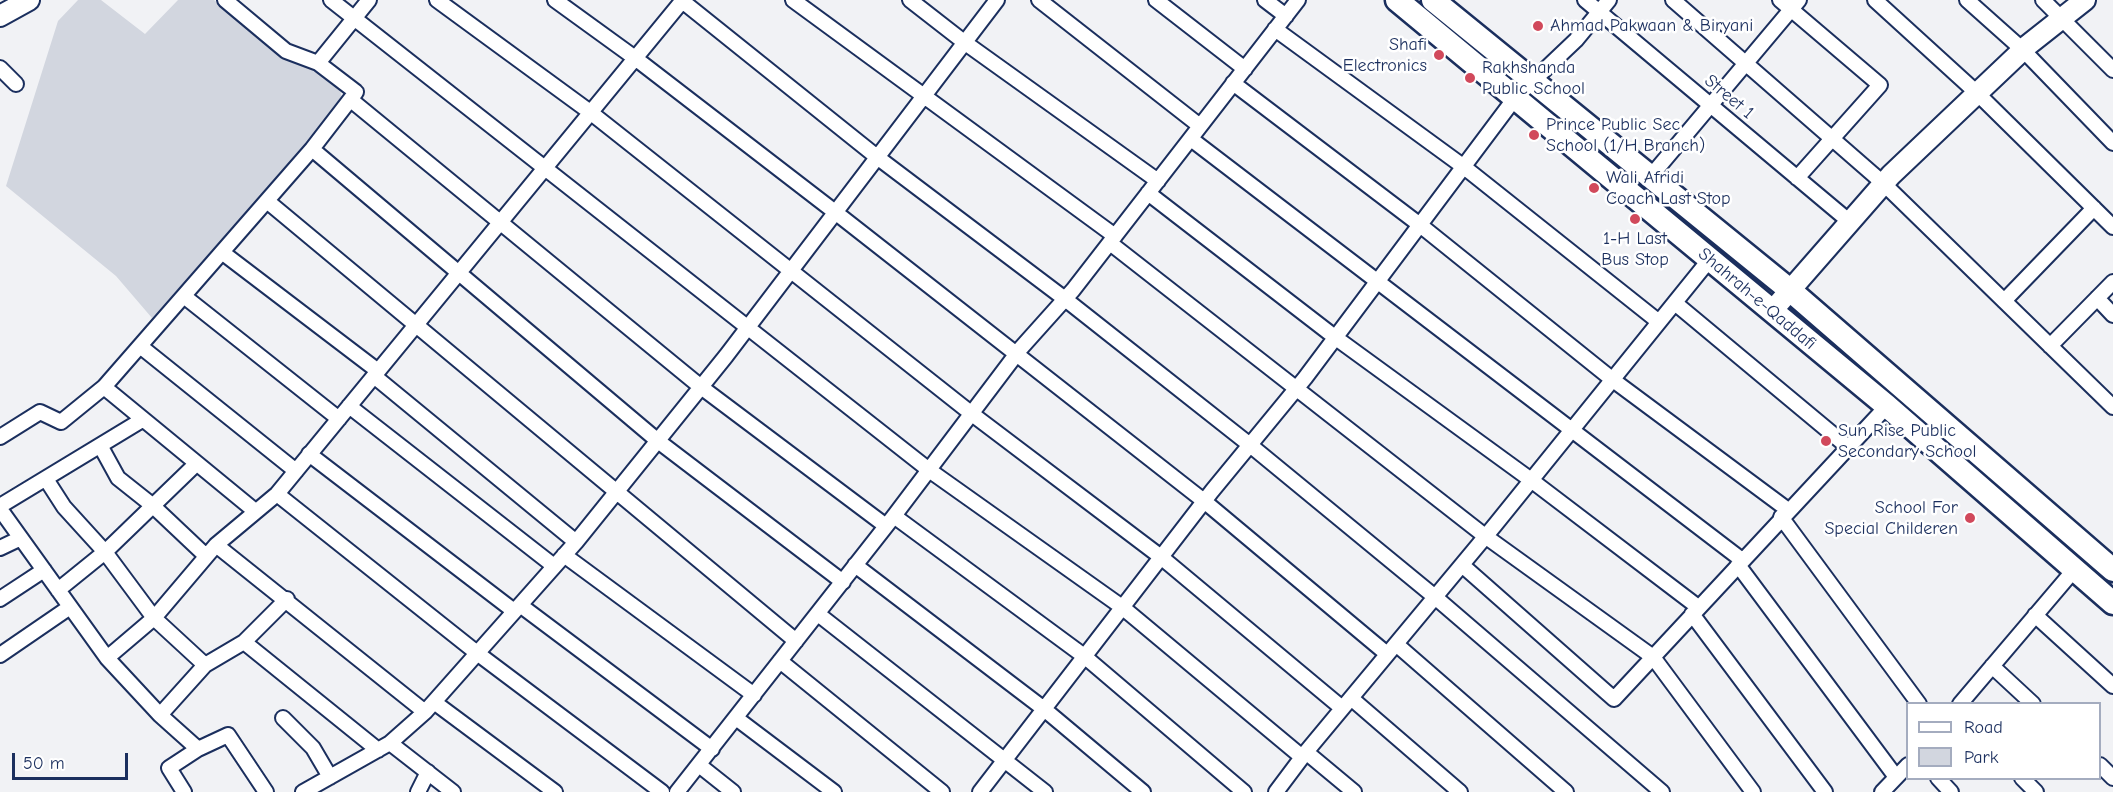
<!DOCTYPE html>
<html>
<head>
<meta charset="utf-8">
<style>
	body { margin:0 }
	#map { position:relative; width:2113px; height:792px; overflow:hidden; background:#f1f2f5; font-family:"Comic Neue",sans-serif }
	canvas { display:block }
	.legend { position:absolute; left:1906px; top:702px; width:195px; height:78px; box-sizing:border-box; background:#fff; border:2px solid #a4acbf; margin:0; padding:8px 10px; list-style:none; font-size:18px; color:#1b2f5e }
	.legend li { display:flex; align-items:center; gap:12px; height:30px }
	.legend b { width:30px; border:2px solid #a4acbf }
	.scale { position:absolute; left:12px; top:753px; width:116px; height:27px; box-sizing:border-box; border:3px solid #1b2f5e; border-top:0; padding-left:8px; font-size:18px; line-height:21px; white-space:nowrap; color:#1b2f5e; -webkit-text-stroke:4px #fff; paint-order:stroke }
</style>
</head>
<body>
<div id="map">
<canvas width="2113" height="792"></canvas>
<ul class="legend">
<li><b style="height:8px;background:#fff"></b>Road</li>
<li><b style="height:16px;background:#d2d6df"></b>Park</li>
</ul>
<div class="scale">50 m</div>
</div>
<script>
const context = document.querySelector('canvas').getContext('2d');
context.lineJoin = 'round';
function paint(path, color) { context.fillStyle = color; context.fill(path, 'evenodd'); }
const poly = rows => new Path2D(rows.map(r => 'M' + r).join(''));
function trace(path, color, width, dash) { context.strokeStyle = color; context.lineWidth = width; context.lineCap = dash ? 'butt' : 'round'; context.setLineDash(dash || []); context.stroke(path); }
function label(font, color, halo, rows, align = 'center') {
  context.font = font + ' "Comic Neue",sans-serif'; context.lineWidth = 5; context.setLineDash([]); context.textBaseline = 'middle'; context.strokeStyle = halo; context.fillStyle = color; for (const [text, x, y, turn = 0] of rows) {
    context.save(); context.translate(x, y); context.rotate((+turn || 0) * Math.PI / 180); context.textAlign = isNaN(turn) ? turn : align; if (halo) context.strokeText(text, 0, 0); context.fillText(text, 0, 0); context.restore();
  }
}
const green = poly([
	[78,0,101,0,145,34,178,0,214,0,275,50,339,85,343,103,152,318,116,276,6,186,58,21]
]);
const street = poly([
	[331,0,929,470,1122,607,1302,757],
	[437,0,590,112,972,414,1161,557,1342,708],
	[555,0,635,58,835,212,1204,501,1387,654],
	[681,0,877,157,1065,299,1250,445,1435,597,1662,792],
	[793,0,1115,236],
	[910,0,964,42,1158,181],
	[1039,0,1200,126],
	[1156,0,1245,69],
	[1265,0,1286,16],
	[1585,0,1850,222],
	[1673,0,1883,183,2113,407],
	[1780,0,1880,85,1797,178],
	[1875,0,1977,93,2113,227],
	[1967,0,2023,50,2113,143],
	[2043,0,2113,70],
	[1275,29,1464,167,1659,322],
	[318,63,369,0],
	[0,68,16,84],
	[1233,83,1420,225,1613,380,1788,510],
	[351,100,701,387,886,526],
	[1191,139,1742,560],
	[312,149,658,441,843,582],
	[1651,176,1799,0],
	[1148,193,1336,338,1531,480,1698,607],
	[267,201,796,641],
	[1110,243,1485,536,1653,657,1753,792],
	[223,253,378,371],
	[185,297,339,419],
	[2097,298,2113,315],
	[2004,301,2094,208],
	[1675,303,1848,447],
	[140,346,296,471],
	[2050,346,2113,282],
	[374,376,576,542],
	[104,387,255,511],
	[349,406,554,566],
	[0,437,40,412,61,422,104,387,312,149,356,92,318,63,286,51,225,0],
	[101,447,118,478,152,505,206,556],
	[309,454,514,611],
	[46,479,64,507,105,552,154,618,205,665],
	[277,494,477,653,662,792],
	[0,506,142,420],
	[0,509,107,658,160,715,198,749,169,768,184,792],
	[894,516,1084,656,1244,792],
	[1781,517,1919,704],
	[216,545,425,712],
	[0,548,21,538],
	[564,555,754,695],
	[855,565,1044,709,1143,792],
	[1462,565,1614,699,1887,406],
	[1738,565,1896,777],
	[58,590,105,552,196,464],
	[0,599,44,570],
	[520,605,712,749],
	[818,614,1045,792],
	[1692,614,1825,792],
	[2035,615,2113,686],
	[244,642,378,750],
	[1396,644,1566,792],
	[0,655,70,607],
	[107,658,154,618,216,545,277,494,683,0],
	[780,661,942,792],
	[1992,666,2033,704],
	[1351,698,1460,792],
	[434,702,555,792],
	[1960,704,2074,570],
	[160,715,205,665,244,642,287,599],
	[283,718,313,748,330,777],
	[736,718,834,792],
	[390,743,453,792],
	[198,749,228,735,266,792],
	[1306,752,1354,792],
	[699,765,733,792],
	[2100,765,2113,778],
	[1938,778,1951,792],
	[2022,778,2036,792],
	[303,792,390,743,425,712,576,542,726,356,997,0],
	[418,792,428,772],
	[677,792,894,516,1021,348,1073,290,1298,0],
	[980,792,1212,491,1305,378,1515,98,1576,40,1609,0],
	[1276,792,1306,752,1495,525,1710,259],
	[1882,792,1908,765]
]);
const secondary = poly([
	[0,16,29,0],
	[1772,311,1891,175,2028,45,2085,0]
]);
const primary = poly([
	[1397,0,1887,406,2113,603],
	[1433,0,1791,291,2113,570]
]);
const markers = [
	[1538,26,6,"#d1495b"],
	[1439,55,6,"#d1495b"],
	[1470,78,6,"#d1495b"],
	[1534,135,6,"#d1495b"],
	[1594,188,6,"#d1495b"],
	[1635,219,6,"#d1495b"],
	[1826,441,6,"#d1495b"],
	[1970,518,6,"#d1495b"]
];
const poiNames = [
	["Ahmad Pakwaan & Biryani",1550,26],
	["Shafi",1427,45,"right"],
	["Electronics",1427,66,"right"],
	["Rakhshanda",1482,68],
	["Public School",1482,89],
	["Prince Public Sec",1546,125],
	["School (1/H Branch)",1546,146],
	["Wali Afridi",1606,178],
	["Coach Last Stop",1606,199],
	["1-H Last",1635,239,"center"],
	["Bus Stop",1635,260,"center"],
	["Sun Rise Public",1838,431],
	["Secondary School",1838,452],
	["School For",1958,508,"right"],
	["Special Childeren",1958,529,"right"]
];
const streetNames = [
	["Street 1",1729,97,40],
	["Shahrah-e-Qaddafi",1757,299,40]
];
paint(green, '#d2d6df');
trace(street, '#1b2f5e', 18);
trace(secondary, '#1b2f5e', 24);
trace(primary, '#1b2f5e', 27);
trace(street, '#fff', 14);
trace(secondary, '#fff', 20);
trace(primary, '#fff', 22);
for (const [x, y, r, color] of markers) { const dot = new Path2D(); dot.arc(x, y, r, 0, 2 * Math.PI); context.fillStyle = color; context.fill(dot); trace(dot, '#fff', 2); }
label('18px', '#1b2f5e', '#fff', poiNames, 'left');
label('18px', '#1b2f5e', '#fff', streetNames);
</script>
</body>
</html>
